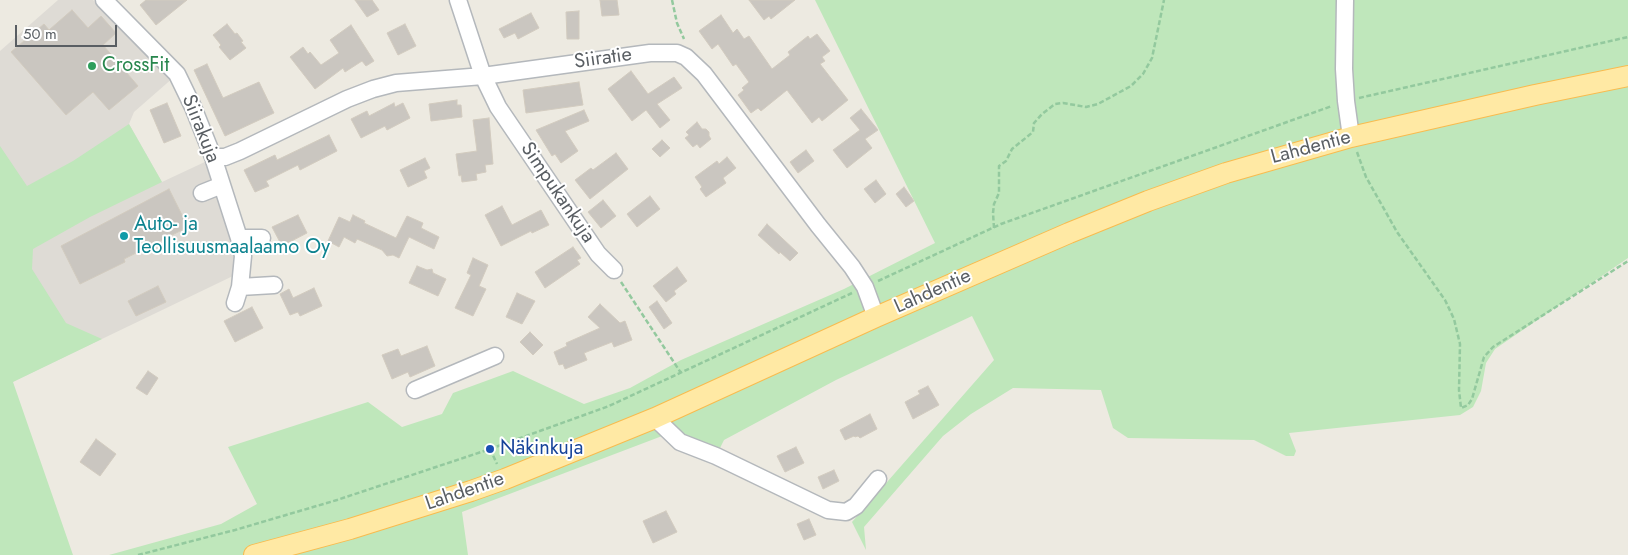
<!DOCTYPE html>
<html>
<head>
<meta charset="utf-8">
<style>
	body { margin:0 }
	#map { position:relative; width:1628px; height:555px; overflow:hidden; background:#edeae1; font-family:Jost,sans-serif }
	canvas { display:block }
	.scale { position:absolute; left:15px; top:25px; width:102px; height:22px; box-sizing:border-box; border:2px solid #595e63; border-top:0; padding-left:6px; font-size:15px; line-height:18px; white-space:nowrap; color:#595e63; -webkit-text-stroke:4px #fff; paint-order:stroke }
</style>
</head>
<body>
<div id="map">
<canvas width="1628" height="555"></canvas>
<div class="scale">50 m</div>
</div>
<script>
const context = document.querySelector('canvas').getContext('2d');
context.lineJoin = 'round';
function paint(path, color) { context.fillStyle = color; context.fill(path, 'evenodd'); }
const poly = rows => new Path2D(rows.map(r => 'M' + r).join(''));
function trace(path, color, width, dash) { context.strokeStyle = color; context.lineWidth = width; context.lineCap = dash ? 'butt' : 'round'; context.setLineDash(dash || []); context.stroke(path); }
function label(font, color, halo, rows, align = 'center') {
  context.font = font + ' Jost,sans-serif'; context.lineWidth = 4; context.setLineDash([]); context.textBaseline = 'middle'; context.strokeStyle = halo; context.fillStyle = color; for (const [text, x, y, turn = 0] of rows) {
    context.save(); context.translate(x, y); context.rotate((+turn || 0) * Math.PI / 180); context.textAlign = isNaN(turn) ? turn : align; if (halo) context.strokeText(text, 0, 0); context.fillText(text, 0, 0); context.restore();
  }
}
const industrial = poly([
	[58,0,93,0,174,77,134,112,129,124,162,182,209,160,236,247,235,275,0,388,0,51]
]);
const green = poly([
	[815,0,1628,0,1628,258,1495,349,1486,363,1481,391,1473,407,1460,415,1289,433,1296,451,1294,456,1286,456,1254,440,1128,438,1113,428,1101,390,1013,388,971,414,943,436,864,527,866,550,852,522,994,360,972,316,836,380,724,440,716,456,670,433,462,512,468,555,109,555,221,524,257,504,228,447,368,402,402,427,442,414,453,393,513,371,584,404,630,388,681,360,844,289,935,243],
	[129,124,162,182,90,217,33,249,32,269,66,323,102,339,13,382,73,555,0,555,0,146,27,186,73,161]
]);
const building = poly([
	[146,0,187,0,156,25,140,5,146,0],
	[355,0,372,0,379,10,367,17,355,0],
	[600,0,617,0,619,15,602,16,600,0],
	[749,0,795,0,771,19,769,16,764,20,749,0],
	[72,10,88,28,101,16,116,33,103,45,138,86,109,110,93,92,66,115,11,52,44,24,49,30,72,10],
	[579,11,579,39,567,39,566,12,579,11],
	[531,13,539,28,518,39,515,33,504,38,499,29,531,13],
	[721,15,733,33,737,29,744,39,749,36,772,69,790,55,788,52,808,36,810,39,817,34,830,51,822,57,825,61,820,64,848,100,822,121,819,117,812,123,787,90,761,111,758,108,751,113,738,95,744,90,742,88,749,82,736,64,733,66,718,44,712,49,699,31,721,15],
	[227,24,235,34,237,33,243,41,241,42,246,48,230,60,219,47,221,45,213,35,227,24],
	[405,24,416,46,398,55,387,33,405,24],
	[351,25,374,61,366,66,362,61,345,72,343,68,315,89,290,57,303,47,308,54,310,52,321,65,339,53,330,40,351,25],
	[207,64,223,98,259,82,274,113,225,136,194,70,207,64],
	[631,71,648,94,674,77,682,88,657,104,670,120,660,128,646,110,632,121,608,89,631,71],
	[579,82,583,105,526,113,523,90,579,82],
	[457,100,457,105,461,105,462,117,431,121,429,104,457,100],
	[167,103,181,136,164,143,150,110,167,103],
	[394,103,395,107,403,103,410,118,387,130,385,126,361,138,351,119,367,111,369,116,394,103],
	[861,109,878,130,865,139,872,148,847,168,833,150,860,130,850,118,861,109],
	[584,110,589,121,565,131,578,151,561,163,555,154,552,156,536,130,584,110],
	[489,118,493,164,485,165,486,172,476,174,477,180,462,182,461,175,459,176,456,154,477,151,473,120,489,118],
	[697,122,702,129,706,129,709,132,709,136,711,139,700,148,697,144,693,147,685,138,689,135,686,132,697,122],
	[329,135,337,151,300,170,298,165,266,181,269,186,255,192,244,170,275,155,277,160,329,135],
	[662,140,670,148,660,157,652,149,662,140],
	[806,150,814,161,798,173,790,162,806,150],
	[616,153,628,169,590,199,575,180,591,168,593,170,616,153],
	[727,157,736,168,723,178,726,183,706,197,700,189,702,187,695,177,717,161,719,164,727,157],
	[425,158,430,168,424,171,427,178,408,187,400,170,425,158],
	[876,180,886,194,875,203,864,189,876,180],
	[904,187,914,201,906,207,896,194,904,187],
	[169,189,188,227,124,259,125,262,80,284,61,246,169,189],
	[650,196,660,209,637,227,627,214,650,196],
	[603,200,616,216,601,228,588,212,603,200],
	[502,206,512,225,541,210,549,225,532,233,531,231,501,246,485,215,502,206],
	[298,215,307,233,282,246,272,227,298,215],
	[353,215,365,221,364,223,396,238,407,216,423,223,421,228,439,237,434,249,409,237,399,258,393,255,387,256,382,250,357,239,355,243,344,237,339,247,328,241,339,217,350,222,353,215],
	[767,224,798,253,790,261,780,252,779,254,758,235,767,224],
	[573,247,581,258,577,260,580,264,545,288,535,272,573,247],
	[473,258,488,265,479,286,486,289,473,316,455,308,471,275,467,273,473,258],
	[417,266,427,270,432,269,433,273,446,279,438,296,409,283,417,266],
	[677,267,687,281,674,291,676,294,666,302,653,286,677,267],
	[158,286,166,302,136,316,128,301,158,286],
	[314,288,322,306,300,316,298,312,290,315,280,294,289,289,293,298,314,288],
	[517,293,535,301,522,324,506,317,517,293],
	[657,301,672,323,664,329,649,307,657,301],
	[600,304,620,323,625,321,632,340,614,347,612,342,584,353,587,360,565,369,563,364,559,365,554,352,567,346,566,343,600,328,588,317,600,304],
	[252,307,263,328,235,342,224,321,252,307],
	[530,332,543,345,533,355,520,342,530,332],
	[427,346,435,366,410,377,408,372,392,379,382,355,398,349,401,356,427,346],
	[148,371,158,378,147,395,136,388,148,371],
	[928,386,939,405,913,419,905,402,920,394,918,391,928,386],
	[870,414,877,429,860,438,858,436,855,437,854,436,845,440,840,430,870,414],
	[96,439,116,454,100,476,80,462,96,439],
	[796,447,804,463,785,472,777,456,796,447],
	[834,470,839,481,823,489,818,477,834,470],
	[666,511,677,532,653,543,643,521,666,511],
	[809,519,816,535,804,540,797,524,809,519]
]);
const path = poly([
	[672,0,677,23,684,39],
	[1359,98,1628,37],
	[1357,152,1366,177,1397,232,1445,300,1454,319,1460,344,1459,390,1461,408,1468,405,1472,399,1484,357,1493,347,1628,261],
	[994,228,993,213,994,204,999,193,999,166,1006,161,1012,149,1033,132,1034,123,1042,114,1055,104,1063,103,1086,107,1098,104,1131,86,1143,74,1152,58,1164,0],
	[878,281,1001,224,1332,106],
	[621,282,681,373],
	[490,449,497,464],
	[138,555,235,530,337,500,490,449,609,406,852,293]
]);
const minor = poly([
	[104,0,177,74,193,107,213,157,239,238,243,256,240,287,235,303],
	[458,0,483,76,498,107,598,254,614,270],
	[1345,0,1344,69,1346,101,1351,137],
	[213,157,225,157,240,151,347,99,373,89,396,83,483,76,650,53,677,53,686,57,704,74,818,225,852,267,865,287,876,317],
	[202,193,222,185],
	[239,238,262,238],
	[240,287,274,285],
	[415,390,495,356],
	[655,418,680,442,716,456,828,510,846,512,856,506,878,479]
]);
const major = poly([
	[254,555,350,529,471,491,505,479,655,418,876,317,1069,233,1148,201,1226,173,1351,137,1535,95,1628,76]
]);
const markers = [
	[92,66,5,"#2e9e5b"],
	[124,236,5,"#0f9aa8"],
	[490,449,5,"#1a4fb4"]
];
const streetNames = [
	["Siiratie",603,59,-8],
	["Siirakuja",200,129,68],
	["Lahdentie",1311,148,-15],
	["Simpukankuja",557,193,56],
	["Lahdentie",933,292,-24],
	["Lahdentie",465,492,-19]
];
const leisureNames = [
	["CrossFit",102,66]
];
const cultureNames = [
	["Auto- ja",134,225],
	["Teollisuusmaalaamo Oy",134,248]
];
const transitNames = [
	["Näkinkuja",500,449]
];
paint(industrial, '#dedbd5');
paint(green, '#bfe7bb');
paint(building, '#cac6c0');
trace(building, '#d2cbbf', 1);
trace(minor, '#b4b8bc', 19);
trace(major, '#f9bb4e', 22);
trace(path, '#93c99e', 2.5, [5, 2.5]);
trace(minor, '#fff', 16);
trace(major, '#ffe9a4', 20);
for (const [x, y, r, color] of markers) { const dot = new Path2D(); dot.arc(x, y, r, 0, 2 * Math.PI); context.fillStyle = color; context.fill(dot); trace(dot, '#fff', 2); }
label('20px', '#595e63', '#fff', streetNames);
label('20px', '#27864d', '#fff', leisureNames, 'left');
label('20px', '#0d838f', '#fff', cultureNames, 'left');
label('20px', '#164399', '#fff', transitNames, 'left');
</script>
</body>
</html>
